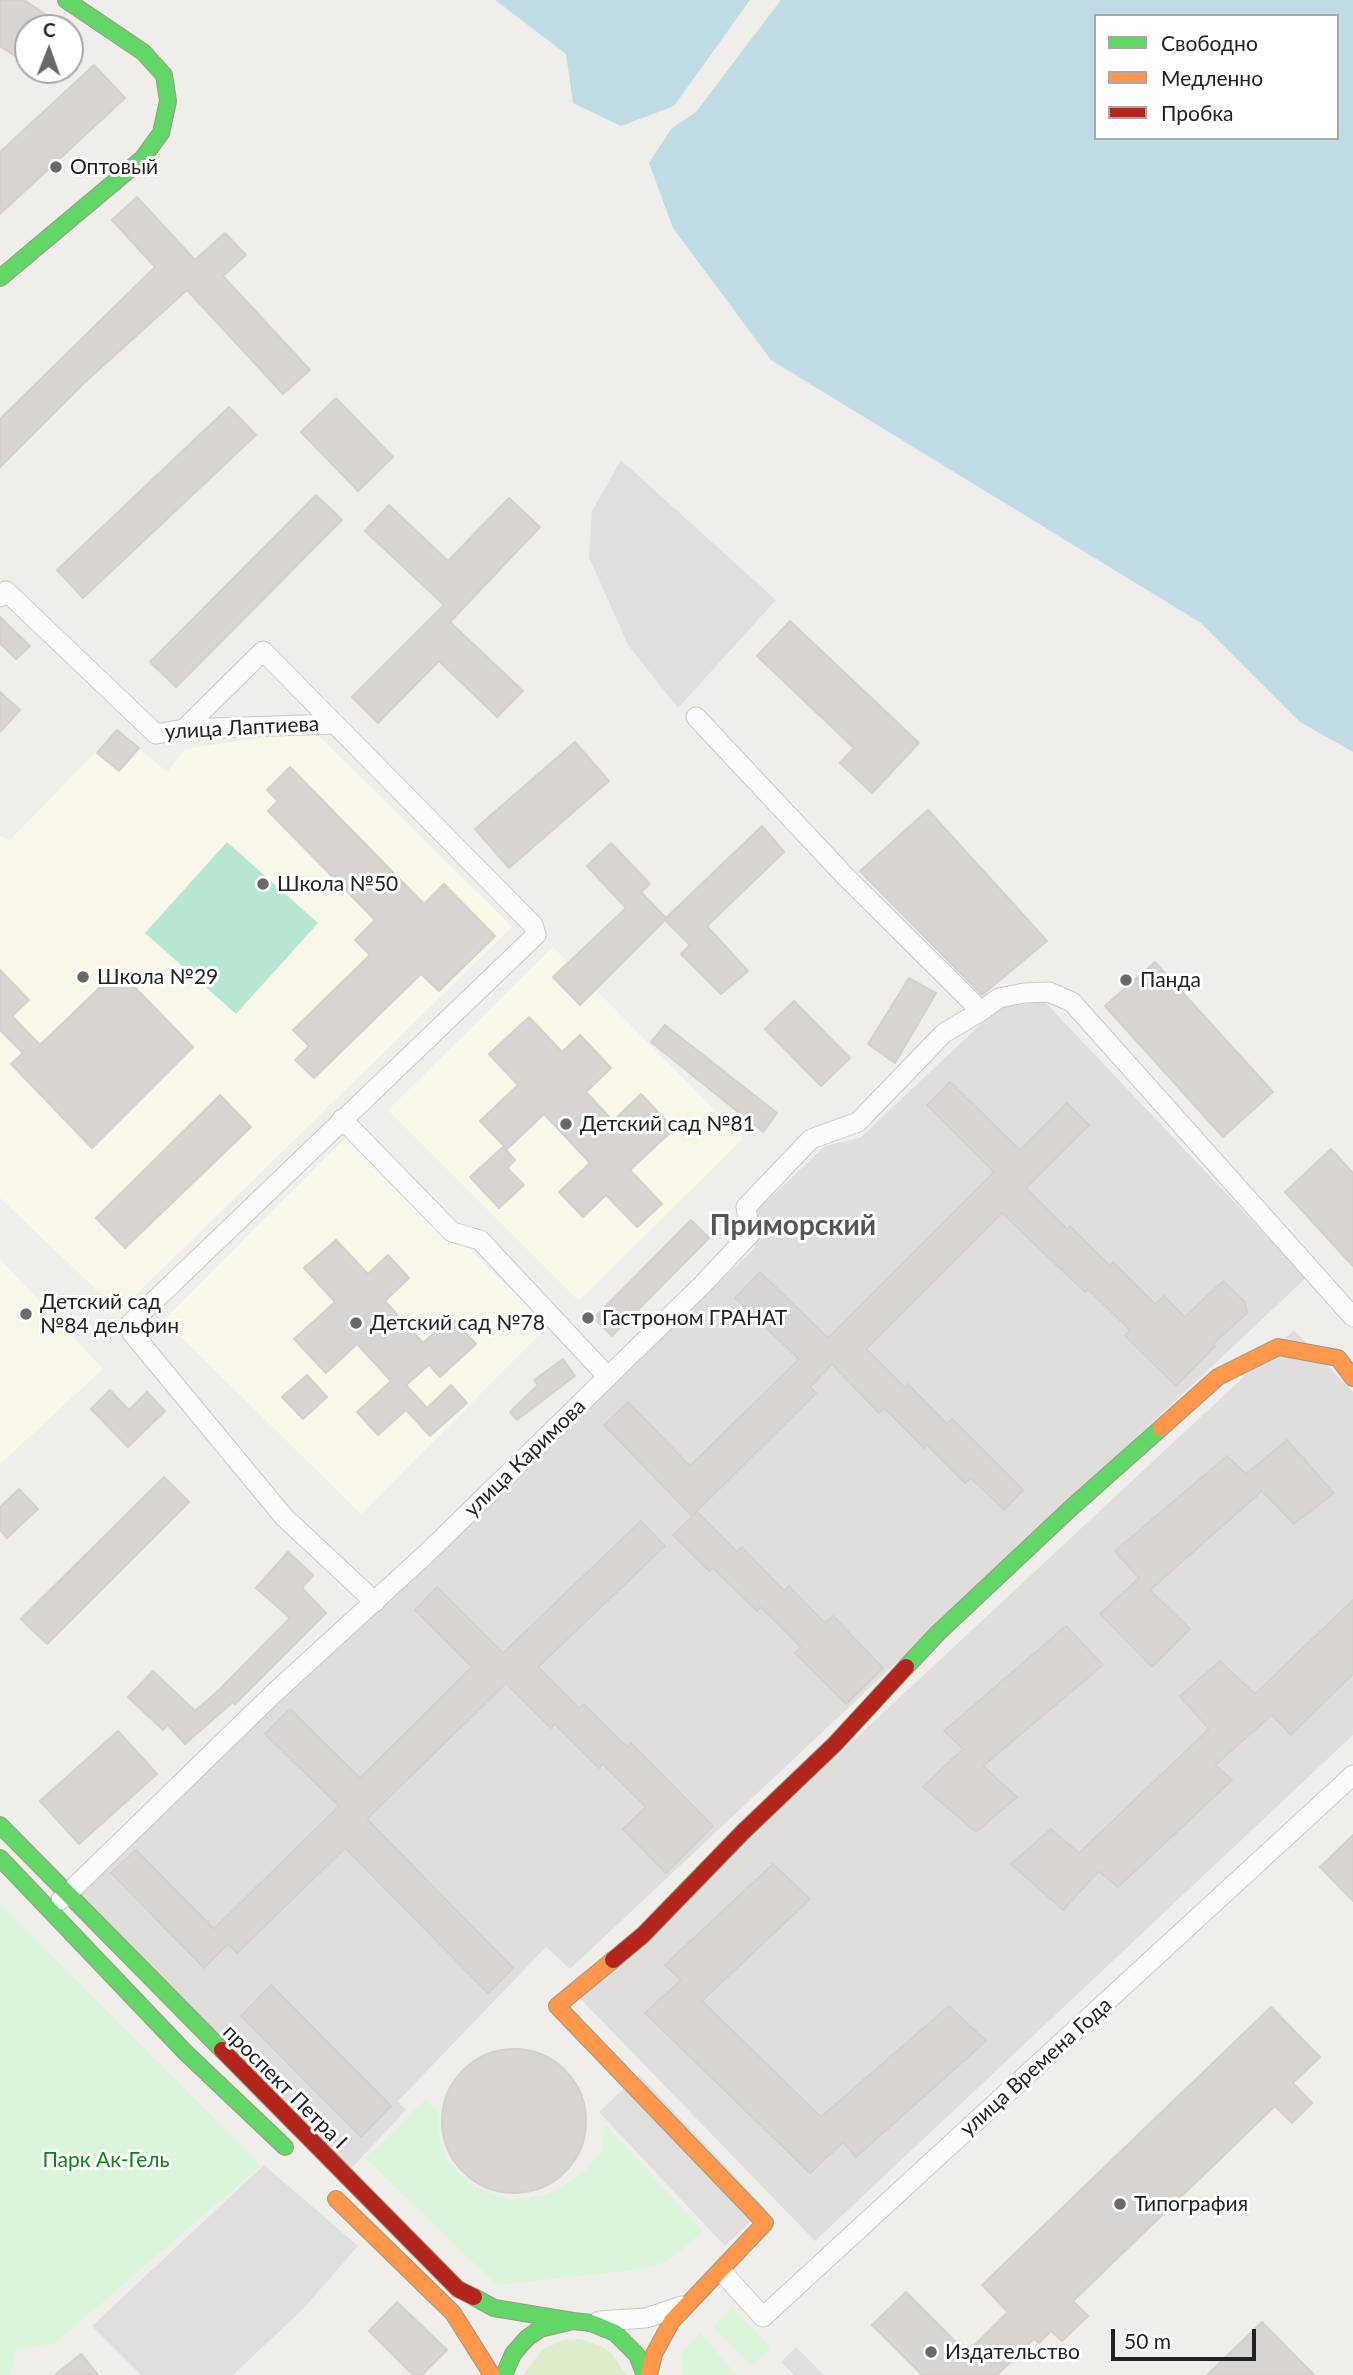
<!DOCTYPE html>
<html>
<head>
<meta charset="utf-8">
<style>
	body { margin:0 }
	#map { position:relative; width:1353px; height:2375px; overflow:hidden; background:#f0eeeb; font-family:Lato,sans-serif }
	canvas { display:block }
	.legend { position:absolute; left:1094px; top:14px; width:245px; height:126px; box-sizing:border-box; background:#fff; border:2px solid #a7a7a7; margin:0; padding:9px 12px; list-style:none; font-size:21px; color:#222 }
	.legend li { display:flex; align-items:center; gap:14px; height:35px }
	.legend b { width:35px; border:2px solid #a7a7a7 }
	.north { position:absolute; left:14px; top:14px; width:70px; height:70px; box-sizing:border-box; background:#fff; border:2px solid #a7a7a7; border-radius:50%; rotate:1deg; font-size:19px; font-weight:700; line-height:28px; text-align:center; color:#222 }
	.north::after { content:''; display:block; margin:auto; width:24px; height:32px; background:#6a6968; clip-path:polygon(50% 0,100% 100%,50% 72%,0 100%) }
	.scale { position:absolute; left:1111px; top:2329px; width:145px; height:32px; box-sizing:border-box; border:4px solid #222; border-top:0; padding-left:9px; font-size:21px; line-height:24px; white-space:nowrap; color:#222; -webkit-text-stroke:5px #fff; paint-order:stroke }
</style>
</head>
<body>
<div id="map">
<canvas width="1353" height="2375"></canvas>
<ul class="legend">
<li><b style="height:9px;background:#63d668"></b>Свободно</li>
<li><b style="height:9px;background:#ff974d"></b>Медленно</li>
<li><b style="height:9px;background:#b3261e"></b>Пробка</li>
</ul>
<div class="north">С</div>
<div class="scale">50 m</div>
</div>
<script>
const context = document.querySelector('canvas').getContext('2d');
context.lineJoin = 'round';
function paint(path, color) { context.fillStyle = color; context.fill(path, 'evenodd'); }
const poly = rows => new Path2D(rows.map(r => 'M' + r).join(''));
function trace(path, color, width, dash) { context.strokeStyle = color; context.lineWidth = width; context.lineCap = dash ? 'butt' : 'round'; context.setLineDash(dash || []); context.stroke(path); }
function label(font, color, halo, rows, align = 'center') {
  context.font = font + ' Lato,sans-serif'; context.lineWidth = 6; context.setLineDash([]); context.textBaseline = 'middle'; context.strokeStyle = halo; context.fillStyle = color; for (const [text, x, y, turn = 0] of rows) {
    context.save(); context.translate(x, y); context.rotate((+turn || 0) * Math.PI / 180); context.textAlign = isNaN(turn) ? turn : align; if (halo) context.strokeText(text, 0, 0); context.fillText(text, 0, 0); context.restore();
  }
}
const residential = poly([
	[1045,1002,1306,1278,570,1969,546,1947,398,2101,406,2110,348,2172,75,1891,755,1248,756,1211,825,1146,860,1138,999,1007],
	[1294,1330,1353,1392,1353,1735,815,2241,571,1989,797,1793]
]);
const education = poly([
	[117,730,167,772,185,749,313,730,512,927,119,1311,0,1198,0,836,10,840],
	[553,947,743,1138,579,1301,388,1110],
	[351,1132,548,1326,361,1514,164,1320],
	[0,1259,103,1369,0,1464]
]);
const grass = poly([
	[580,2339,602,2346,612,2354,626,2375,523,2375,542,2350,563,2340]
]);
const park = poly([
	[0,1903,261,2166,55,2343,17,2349,10,2375,0,2375],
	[426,2099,439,2112,439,2139,449,2164,472,2186,512,2200,545,2195,560,2187,586,2170,602,2150,605,2124,703,2231,670,2260,643,2269,497,2285,365,2158],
	[732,2307,771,2347,752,2366,713,2326],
	[700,2333,737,2375,683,2375,681,2354]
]);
const pitch = poly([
	[227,842,318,923,236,1014,145,933]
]);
const parking = poly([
	[621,460,776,600,678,708,628,645,589,557,592,511],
	[639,2074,765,2208,725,2246,599,2112],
	[264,2165,358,2246,304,2308,233,2375,141,2375,92,2326],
	[796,2347,824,2375,794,2375,781,2362]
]);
const water = poly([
	[495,0,750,0,674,106,621,126,573,103,566,54],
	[781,0,1353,0,1353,752,1300,722,1201,623,771,360,673,228,649,163,671,129,696,112],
	[1096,16,1337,16,1337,138,1096,138]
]);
const building = poly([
	[0,0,24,0,66,28,28,28,28,65,0,46,0,0],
	[94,65,125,98,0,214,0,152,94,65],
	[137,197,195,260,225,233,246,255,223,276,310,370,283,394,187,290,84,383,0,467,0,419,155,267,112,220,137,197],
	[336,398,393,457,358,491,301,432,336,398],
	[229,407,256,435,83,598,57,570,229,407],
	[316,495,342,520,176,687,150,662,316,495],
	[509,498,540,527,450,622,523,691,497,717,439,661,378,723,352,697,444,605,365,531,389,505,448,561,509,498],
	[0,617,30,646,16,659,0,643,0,617],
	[790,621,919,743,872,793,840,763,854,748,757,656,790,621],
	[0,692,20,710,0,732,0,692],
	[117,730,139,748,119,771,97,753,117,730],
	[575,742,609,781,509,868,475,829,575,742],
	[290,767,424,904,444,884,495,936,439,991,421,974,314,1078,295,1060,309,1046,293,1030,370,955,355,940,375,920,268,811,278,801,267,790,290,767],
	[928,810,1047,941,982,995,860,871,928,810],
	[762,826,784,852,707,926,748,971,721,994,681,954,690,945,665,920,580,1005,553,977,626,908,587,866,611,843,650,884,641,892,666,918,762,826],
	[1155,962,1273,1092,1223,1137,1105,1006,1155,962],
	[0,970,29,1000,12,1016,40,1045,118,970,193,1047,92,1148,11,1064,23,1053,0,1030,0,970],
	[909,978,936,993,895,1063,868,1044,909,978],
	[794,1001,850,1058,821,1086,765,1029,794,1001],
	[529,1017,562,1052,580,1035,611,1068,586,1092,613,1121,641,1094,674,1129,630,1170,662,1204,637,1227,606,1195,583,1217,559,1192,590,1163,544,1114,507,1149,480,1121,518,1085,489,1054,529,1017],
	[665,1025,777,1113,763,1132,651,1042,665,1025],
	[950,1082,1020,1150,1067,1103,1089,1125,1026,1188,1067,1229,1070,1226,1110,1266,1113,1262,1155,1304,1164,1296,1185,1317,1223,1281,1245,1302,1247,1313,1213,1344,1215,1346,1176,1386,1125,1336,1130,1330,1088,1289,1085,1292,1002,1213,866,1349,905,1388,908,1384,947,1424,952,1419,1023,1490,1004,1510,971,1478,965,1483,927,1445,924,1448,884,1408,879,1413,832,1364,810,1387,816,1393,692,1516,604,1425,628,1402,690,1466,799,1359,735,1298,760,1272,828,1338,994,1172,927,1105,950,1082],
	[220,1095,251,1127,125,1248,96,1218,220,1095],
	[503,1147,515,1160,507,1168,524,1185,499,1208,470,1177,503,1147],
	[1331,1149,1353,1173,1353,1266,1285,1192,1331,1149],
	[691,1220,709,1238,612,1336,594,1318,691,1220],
	[336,1240,368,1274,388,1255,409,1278,385,1301,423,1343,451,1317,476,1344,440,1377,429,1365,406,1385,427,1408,451,1385,467,1403,430,1436,406,1410,378,1435,357,1412,391,1381,357,1344,326,1373,294,1339,335,1302,304,1268,336,1240],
	[563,1359,575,1376,517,1420,510,1412,538,1385,534,1380,563,1359],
	[307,1375,327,1397,303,1419,282,1397,307,1375],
	[110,1390,129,1410,147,1392,165,1411,128,1447,91,1409,110,1390],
	[1287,1440,1334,1493,1294,1524,1262,1491,1150,1590,1190,1629,1152,1667,1100,1614,1139,1578,1115,1551,1227,1456,1246,1474,1287,1440],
	[164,1477,189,1502,47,1644,21,1619,164,1477],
	[19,1489,38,1509,7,1538,0,1530,0,1507,19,1489],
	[697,1512,737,1552,742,1547,784,1591,789,1586,825,1623,833,1616,883,1668,846,1704,795,1653,801,1647,761,1607,757,1611,713,1568,709,1571,673,1535,697,1512],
	[641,1521,665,1546,538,1667,579,1708,584,1704,627,1747,631,1743,713,1826,666,1873,623,1829,646,1807,603,1764,599,1768,555,1724,551,1728,506,1683,367,1819,513,1968,488,1993,345,1848,237,1953,228,1944,204,1968,111,1873,136,1850,214,1929,339,1806,265,1734,290,1709,360,1778,472,1667,415,1610,437,1587,503,1653,641,1521],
	[288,1552,313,1575,302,1588,326,1613,235,1704,233,1702,185,1744,168,1725,163,1730,128,1697,153,1671,195,1711,219,1690,290,1618,256,1588,288,1552],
	[1353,1600,1353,1674,1291,1735,1272,1715,1215,1765,1232,1780,1118,1887,1099,1871,1063,1910,1011,1864,1051,1829,1079,1853,1209,1729,1180,1696,1220,1661,1255,1694,1353,1600],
	[1066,1626,1103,1665,983,1766,1017,1797,976,1832,923,1787,963,1749,944,1731,1066,1626],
	[118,1731,157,1774,79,1844,40,1801,118,1731],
	[1353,1835,1353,1901,1320,1867,1353,1835],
	[773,1864,810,1899,702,2001,821,2117,949,2006,986,2041,856,2157,843,2142,810,2173,645,2013,681,1980,665,1965,773,1864],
	[271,1985,391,2106,361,2137,241,2016,271,1985],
	[1271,2007,1320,2057,1293,2083,1312,2103,1292,2123,1275,2106,1073,2301,1088,2316,1062,2341,1051,2331,1039,2343,1034,2339,997,2375,922,2375,872,2325,906,2292,967,2353,1008,2312,982,2285,1271,2007],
	'442 2121a72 72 0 1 1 144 0a72 72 0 1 1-144 0Z',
	[397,2302,447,2350,422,2375,413,2375,369,2331,397,2302],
	[1262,2322,1314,2375,1207,2375,1262,2322],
	[81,2354,98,2375,55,2375,81,2354]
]);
const street = poly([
	[0,597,6,591,156,734,184,729,334,724],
	[696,717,845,876,981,1011,999,998,1024,993,1049,992,1072,1002,1353,1317],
	[184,729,263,651,533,925,536,935,130,1324,132,1333,284,1517,375,1602],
	[342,1119,452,1232,480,1240,608,1377],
	[61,1900,272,1695,426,1554,702,1285,750,1234,746,1207,811,1139,858,1122,944,1033,981,1011],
	[722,2272,763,2317,1353,1775],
	[599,2321,646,2318,682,2306]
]);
const fast = poly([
	[0,278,142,159,161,133,168,101,164,75,143,52,66,0],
	[906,1667,938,1633,1071,1508,1161,1428],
	[0,1825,222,2050],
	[0,1858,185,2052,285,2147],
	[474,2297,494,2308,573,2321],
	[504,2375,513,2354,527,2338,540,2329,573,2321,591,2323,615,2333,637,2355,645,2375]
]);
const slow = poly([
	[1161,1428,1218,1377,1278,1347,1338,1358,1353,1378],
	[613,1960,557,2006,765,2223,672,2321,654,2354,649,2375],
	[336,2199,453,2313,492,2375]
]);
const jam = poly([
	[613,1960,643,1935,743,1832,835,1744,906,1667],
	[222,2050,458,2289,474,2297]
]);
const markers = [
	[56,167,7,"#6a6968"],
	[263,884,7,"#6a6968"],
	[83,977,7,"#6a6968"],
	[1126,980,7,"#6a6968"],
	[566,1124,7,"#6a6968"],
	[26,1314,7,"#6a6968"],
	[588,1318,7,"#6a6968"],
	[356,1323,7,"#6a6968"],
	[1120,2204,7,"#6a6968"],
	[931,2352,7,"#6a6968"]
];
const poiNames = [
	["Оптовый",70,167],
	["Школа №50",277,884],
	["Школа №29",97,977],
	["Панда",1140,980],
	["Детский сад №81",580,1124],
	["Детский сад",40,1302],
	["№84 дельфин",40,1326],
	["Гастроном ГРАНАТ",602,1318],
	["Детский сад №78",370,1323],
	["Типография",1134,2204],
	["Издательство",945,2352]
];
const streetNames = [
	["улица Лаптиева",242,728,-3],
	["улица Каримова",525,1458,-44],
	["улица Времена Года",1036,2067,-42],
	["проспект Петра I",285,2087,45]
];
const parkNames = [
	["Парк Ак-Гель",106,2160]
];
const districtNames = [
	["Приморский",793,1226]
];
paint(residential, '#dfdedc');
paint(education, '#f8f7e8');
paint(grass, '#ddeccb');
paint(park, '#daf5da');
paint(pitch, '#b7e6d2');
paint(parking, '#e0dfde');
paint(water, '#bfdbe3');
paint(building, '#d7d4d2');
trace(building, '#d3d0cc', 2);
trace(street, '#c9c8c7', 21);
trace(fast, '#999a82', 18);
trace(slow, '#999a82', 18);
trace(jam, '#999a82', 18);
trace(street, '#fdfcfc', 19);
trace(fast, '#63d668', 16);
trace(slow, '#ff974d', 16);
trace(jam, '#b3261e', 16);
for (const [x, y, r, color] of markers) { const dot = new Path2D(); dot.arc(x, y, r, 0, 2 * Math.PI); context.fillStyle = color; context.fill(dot); trace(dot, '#fff', 2.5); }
label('21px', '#222', '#fff', poiNames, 'left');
label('21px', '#222', '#fff', streetNames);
label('21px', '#0c8416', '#fff', parkNames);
label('bold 28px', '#555', '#fff', districtNames);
</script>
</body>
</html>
